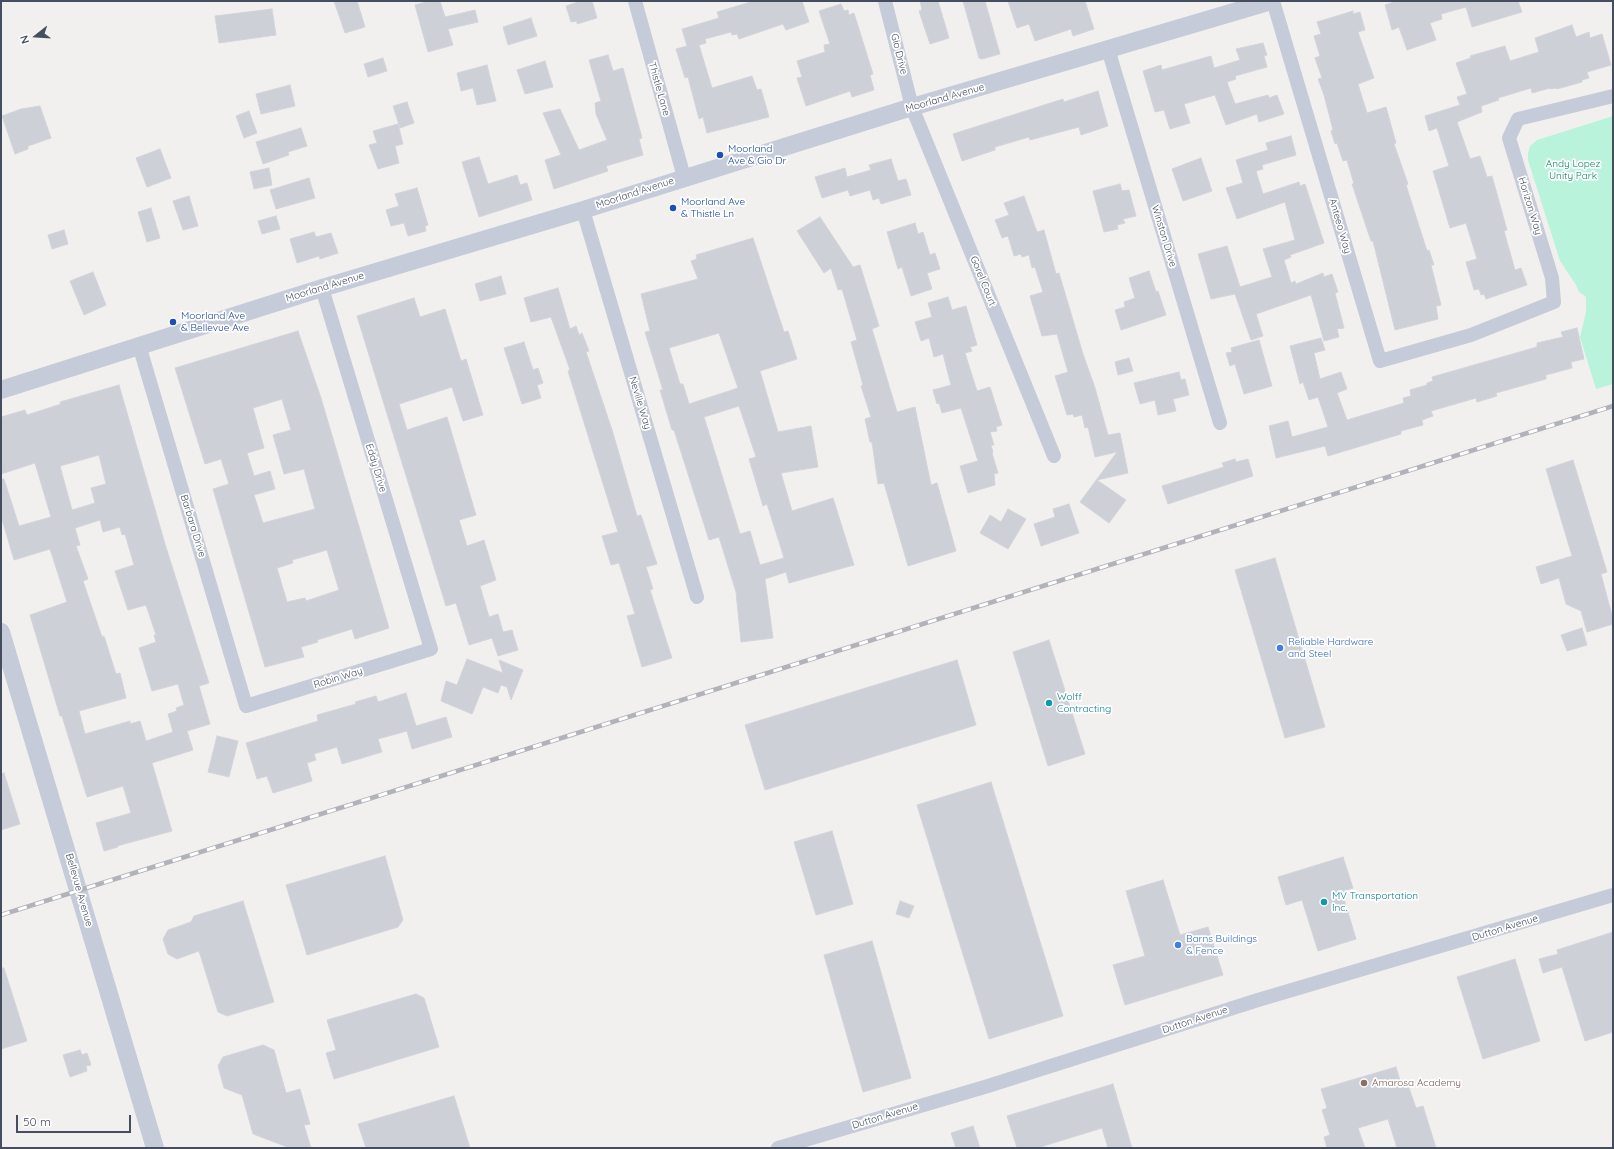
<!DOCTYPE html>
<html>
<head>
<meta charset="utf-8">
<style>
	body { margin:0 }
	#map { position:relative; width:1614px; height:1149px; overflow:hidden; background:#f2f0ef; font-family:Quicksand,sans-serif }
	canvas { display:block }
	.frame { position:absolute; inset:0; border:2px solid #454e5f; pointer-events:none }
	.north { position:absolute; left:16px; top:16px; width:40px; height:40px; -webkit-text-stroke:3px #fff; paint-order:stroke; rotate:253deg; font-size:11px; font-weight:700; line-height:16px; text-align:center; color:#454e5f }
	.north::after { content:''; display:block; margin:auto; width:14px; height:18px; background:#454e5f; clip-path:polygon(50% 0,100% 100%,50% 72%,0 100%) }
	.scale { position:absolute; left:16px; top:1115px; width:115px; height:18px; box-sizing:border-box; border:2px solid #454e5f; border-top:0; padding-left:5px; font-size:12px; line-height:14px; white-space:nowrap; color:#454e5f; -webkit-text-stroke:3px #fff; paint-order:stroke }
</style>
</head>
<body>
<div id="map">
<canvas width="1614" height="1149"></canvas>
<div class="frame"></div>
<div class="north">N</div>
<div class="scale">50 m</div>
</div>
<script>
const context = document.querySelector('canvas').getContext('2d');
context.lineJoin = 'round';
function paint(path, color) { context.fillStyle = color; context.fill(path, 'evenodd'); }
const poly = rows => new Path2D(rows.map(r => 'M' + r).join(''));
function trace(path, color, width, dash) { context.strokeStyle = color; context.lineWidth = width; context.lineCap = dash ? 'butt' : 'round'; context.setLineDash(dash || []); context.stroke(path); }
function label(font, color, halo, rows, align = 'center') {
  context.font = font + ' Quicksand,sans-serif'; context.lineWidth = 3.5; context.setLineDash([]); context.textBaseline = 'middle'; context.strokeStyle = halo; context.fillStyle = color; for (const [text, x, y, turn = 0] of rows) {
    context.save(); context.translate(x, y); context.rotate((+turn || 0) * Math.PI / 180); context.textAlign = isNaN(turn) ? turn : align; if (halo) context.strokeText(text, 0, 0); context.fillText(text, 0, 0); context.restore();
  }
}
const green = poly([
	[1613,116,1613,384,1596,389,1580,337,1586,312,1586,297,1579,292,1576,285,1560,261,1528,160,1528,153,1530,146,1537,140]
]);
const building = poly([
	[334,1,357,1,365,27,345,33,334,1],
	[430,1,440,1,445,17,475,10,478,22,448,29,453,45,428,52,415,5,430,1],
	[581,1,592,1,597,18,577,24,577,21,571,22,566,6,581,1],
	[754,1,802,1,809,22,786,30,783,24,739,39,737,34,732,35,731,32,705,39,706,43,699,45,712,88,752,76,757,90,761,89,769,117,707,133,703,117,699,119,688,77,685,78,676,49,687,46,682,29,719,18,717,12,754,1],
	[920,1,938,1,949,38,930,44,919,11,922,10,920,1],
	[963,1,985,1,1000,54,982,59,979,58,963,1],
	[1008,1,1085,1,1094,29,1073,36,1071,29,1035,41,1029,24,1017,28,1008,1],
	[1397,1,1518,1,1522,12,1472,27,1466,7,1441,14,1442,19,1430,23,1436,40,1407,50,1399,27,1392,30,1385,5,1397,1],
	[841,4,844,11,848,10,849,15,854,13,873,74,870,75,874,90,852,97,850,91,806,106,797,78,802,77,797,61,825,52,824,45,830,44,819,11,841,4],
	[272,9,276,35,219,43,215,16,272,9],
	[1353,11,1353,14,1360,12,1365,30,1358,32,1374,78,1358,84,1367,113,1386,107,1396,143,1394,144,1408,184,1406,185,1427,251,1429,250,1434,265,1431,265,1441,305,1436,306,1438,319,1395,330,1373,241,1371,241,1352,184,1354,184,1347,160,1343,161,1337,143,1335,144,1331,131,1333,130,1324,95,1318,79,1322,78,1315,58,1320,56,1314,36,1321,34,1317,22,1353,11],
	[531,18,537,36,508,45,503,27,531,18],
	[1572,25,1576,37,1589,32,1590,38,1602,34,1611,65,1587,72,1589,78,1582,80,1582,82,1557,89,1556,88,1550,89,1550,88,1532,93,1531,88,1498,98,1499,100,1481,106,1482,112,1457,122,1470,159,1480,156,1487,177,1492,176,1507,230,1504,231,1515,270,1521,268,1527,285,1486,299,1484,294,1481,295,1479,289,1474,290,1466,262,1477,259,1466,223,1450,228,1433,171,1449,166,1437,128,1429,131,1425,116,1460,105,1457,97,1467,94,1456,63,1471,58,1470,56,1505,46,1510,61,1539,52,1535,38,1572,25],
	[1263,43,1267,55,1264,56,1267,67,1235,76,1236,79,1227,82,1235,104,1268,95,1269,98,1277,95,1284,114,1259,122,1257,114,1226,125,1215,95,1184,104,1190,123,1170,129,1164,110,1155,112,1143,71,1161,65,1162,70,1211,56,1214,68,1240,60,1236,49,1263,43],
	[608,55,613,71,623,68,642,138,639,139,643,155,606,166,608,171,554,189,545,160,561,155,543,113,560,109,579,150,607,140,596,114,595,103,601,101,589,60,608,55],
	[383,58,387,71,368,77,364,64,383,58],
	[545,61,553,87,525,94,517,70,545,61],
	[487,65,496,101,477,105,473,88,461,91,457,73,487,65],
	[290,85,295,106,261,114,256,94,290,85],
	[1098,91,1108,126,1081,135,1079,127,1030,140,1029,137,995,147,995,150,962,161,953,134,1063,99,1064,102,1098,91],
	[407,102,414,123,400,128,393,106,407,102],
	[40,106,51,138,28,146,28,149,15,154,2,116,21,109,40,106],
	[249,111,257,133,244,138,236,116,249,111],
	[398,124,403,144,395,146,399,163,378,169,369,145,377,143,373,131,398,124],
	[301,128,307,146,288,152,289,155,263,164,256,142,301,128],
	[1291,136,1296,155,1262,165,1263,169,1256,171,1263,194,1299,182,1300,186,1305,184,1324,243,1290,255,1291,257,1284,260,1291,283,1295,281,1296,284,1323,273,1324,277,1332,274,1338,292,1335,293,1344,328,1337,329,1339,337,1324,341,1311,295,1256,314,1263,336,1251,340,1235,294,1211,299,1198,254,1227,246,1240,287,1272,277,1263,249,1295,240,1285,202,1237,219,1226,188,1243,183,1236,160,1268,150,1266,143,1291,136],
	[160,149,171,178,147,187,136,158,160,149],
	[479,157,488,184,517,175,520,185,527,183,532,200,479,217,462,162,479,157],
	[1201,158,1212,191,1183,201,1172,169,1201,158],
	[891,159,898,181,906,179,911,195,881,204,879,198,873,200,870,190,850,196,848,190,822,198,815,177,845,168,847,177,871,170,869,165,891,159],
	[269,168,272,185,254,189,250,172,269,168],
	[309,178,315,198,276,209,270,190,309,178],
	[1120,184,1122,191,1129,190,1136,216,1123,219,1125,223,1117,225,1118,229,1104,232,1093,191,1120,184],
	[417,188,428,225,425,226,426,231,408,236,404,223,391,226,386,210,399,206,395,194,417,188],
	[189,196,198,226,183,230,173,201,189,196],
	[1024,196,1037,232,1044,230,1056,274,1059,273,1083,354,1095,388,1108,435,1120,433,1128,473,1097,480,1126,500,1109,523,1080,502,1117,452,1095,457,1088,427,1085,428,1082,415,1074,417,1073,414,1067,415,1055,376,1068,372,1057,334,1042,336,1030,296,1043,292,1035,267,1032,268,1029,255,1022,257,1021,254,1014,256,1008,236,1002,238,995,220,1009,215,1004,203,1024,196],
	[151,208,160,238,147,242,138,212,151,208],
	[276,216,280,229,262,234,258,221,276,216],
	[820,217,853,267,860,265,879,326,872,329,897,412,915,407,931,485,937,483,956,551,908,566,884,483,878,484,872,442,870,442,865,419,871,417,861,386,863,385,851,342,857,340,842,289,838,290,831,268,824,273,797,231,820,217],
	[915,223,918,234,923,232,930,255,935,253,940,269,927,273,932,289,911,296,902,267,898,269,887,232,915,223],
	[64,230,68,244,52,249,48,235,64,230],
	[314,232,316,237,331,233,338,253,320,259,319,256,297,263,290,239,314,232],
	[753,238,784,332,788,331,797,359,760,371,778,432,811,426,818,467,781,473,792,511,833,498,854,565,789,583,786,572,765,579,773,638,741,642,736,592,719,537,709,540,674,430,672,430,660,390,663,390,645,332,650,331,641,294,698,279,691,261,697,259,696,255,753,238],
	[719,333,738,388,689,404,683,384,680,384,669,348,719,333],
	[739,406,756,457,749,459,763,506,767,504,784,558,760,565,750,531,740,534,704,417,739,406],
	[1149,271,1156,292,1158,291,1166,315,1121,330,1115,310,1125,307,1124,302,1135,298,1129,278,1149,271],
	[93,272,106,305,84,315,70,281,93,272],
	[501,276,506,294,480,301,475,284,501,276],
	[558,288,570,329,576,326,579,335,582,333,589,351,586,352,613,433,637,516,641,515,657,564,646,567,653,589,650,590,672,658,642,667,627,616,635,614,619,563,611,565,602,536,618,532,568,371,570,370,551,317,531,322,524,298,558,288],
	[948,297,952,310,966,306,977,345,970,347,972,351,965,353,977,391,990,387,1002,425,996,427,997,431,990,432,994,445,991,445,993,452,992,453,998,473,994,474,995,485,968,493,960,466,978,461,961,408,942,413,939,403,937,404,933,390,951,385,943,354,934,357,929,338,921,341,915,322,932,317,928,303,948,297],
	[414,298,420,317,445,309,461,361,466,359,483,415,463,421,452,387,399,404,407,430,447,417,476,515,459,520,467,546,484,540,496,580,480,586,489,617,498,614,503,632,512,630,518,650,498,656,492,638,469,645,456,603,446,606,357,316,414,298],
	[1577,328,1584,359,1571,362,1572,368,1546,375,1546,379,1496,393,1497,396,1477,402,1476,398,1431,411,1433,416,1422,420,1423,425,1401,431,1401,434,1328,456,1325,446,1276,458,1269,426,1288,421,1292,437,1328,427,1318,397,1309,400,1303,382,1300,384,1290,346,1321,338,1325,350,1314,353,1320,379,1341,372,1347,389,1337,393,1347,420,1404,403,1403,398,1411,396,1410,390,1427,385,1427,383,1433,381,1432,377,1537,347,1537,343,1563,337,1561,332,1577,328],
	[298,331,321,398,389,628,355,639,352,629,317,640,318,642,301,647,304,657,265,667,213,489,229,484,221,459,205,464,175,368,298,331],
	[282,399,291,430,273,435,284,474,304,469,315,509,263,523,254,495,275,489,270,471,254,476,247,453,264,448,253,408,282,399],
	[327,550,339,590,306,601,305,598,287,602,277,568,293,563,292,560,327,550],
	[1259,340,1272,386,1244,394,1235,364,1230,366,1226,353,1232,352,1231,348,1259,340],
	[524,342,533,370,538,368,543,383,537,385,541,398,522,404,504,348,524,342],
	[1129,358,1133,371,1118,375,1115,362,1129,358],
	[1179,372,1181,380,1185,379,1189,395,1173,399,1176,411,1158,415,1155,400,1140,404,1134,383,1179,372],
	[119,385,165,544,209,683,199,686,210,724,187,731,193,750,152,763,172,831,117,846,118,847,104,851,96,823,131,813,123,786,87,797,62,716,60,716,30,615,67,602,50,549,14,560,1,516,1,479,4,479,19,526,51,517,35,463,1,474,1,417,25,410,27,415,61,404,60,402,119,385],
	[99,455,106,484,91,488,95,503,72,510,60,466,99,455],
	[100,520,103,532,120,527,122,535,125,534,134,565,115,571,128,610,146,605,156,635,154,635,156,642,139,648,152,691,178,684,184,705,176,708,177,711,168,714,173,732,146,741,140,721,130,724,130,721,85,734,79,711,126,698,120,673,116,674,104,636,102,637,83,581,88,579,76,546,80,545,75,528,100,520],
	[1235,459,1236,462,1248,459,1253,476,1168,504,1162,486,1224,467,1222,463,1235,459],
	[1573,460,1607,572,1601,574,1613,619,1613,624,1587,632,1581,611,1566,604,1559,578,1541,584,1536,567,1572,556,1546,469,1573,460],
	[1069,504,1079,533,1041,546,1034,524,1055,517,1053,509,1069,504],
	[1008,509,1026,519,1008,549,980,533,990,515,1001,522,1008,509],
	[1275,558,1325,727,1285,738,1235,570,1275,558],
	[1582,628,1587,645,1567,651,1561,635,1582,628],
	[1049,640,1085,754,1048,766,1013,652,1049,640],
	[467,659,503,673,499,660,523,670,511,700,507,687,501,685,498,693,483,687,472,714,441,701,446,681,457,685,467,659],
	[957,660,976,725,765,790,745,725,957,660],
	[406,693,416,726,446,717,452,737,412,749,407,731,378,739,382,752,342,764,337,747,314,754,316,760,307,763,312,781,273,793,267,776,257,779,246,743,318,721,317,715,356,704,355,702,376,696,378,702,406,693],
	[217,736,238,741,229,777,208,772,217,736],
	[4,773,20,824,1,830,1,774,4,773],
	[991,782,1063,1016,989,1039,917,805,991,782],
	[832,831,853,904,816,915,794,842,832,831],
	[385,856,403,920,398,927,307,955,286,885,385,856],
	[1343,857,1353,888,1342,892,1356,939,1318,951,1302,900,1286,905,1278,877,1343,857],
	[1163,880,1180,935,1208,927,1223,975,1125,1005,1113,965,1145,956,1126,891,1163,880],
	[243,901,274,1002,227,1016,218,1012,199,951,177,959,168,954,163,939,168,930,191,922,194,916,243,901],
	[900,901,914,906,909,918,896,914,900,901],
	[1613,932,1613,1032,1585,1041,1562,967,1543,973,1539,959,1558,954,1557,950,1613,932],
	[872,941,911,1078,863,1092,824,955,872,941],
	[1515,959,1540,1041,1483,1059,1457,977,1515,959],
	[1,968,4,968,27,1041,1,1049,1,968],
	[416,994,424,998,439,1047,334,1079,326,1053,336,1050,327,1020,416,994],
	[263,1045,274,1050,286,1093,300,1089,310,1124,304,1125,311,1148,290,1148,253,1134,242,1095,224,1088,218,1066,223,1057,263,1045],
	[80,1050,82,1055,87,1053,91,1065,86,1066,87,1071,70,1077,63,1055,80,1050],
	[1396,1067,1402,1087,1408,1085,1416,1108,1423,1106,1436,1148,1397,1148,1388,1119,1358,1128,1365,1148,1327,1148,1324,1137,1330,1135,1322,1110,1327,1108,1321,1089,1396,1067],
	[1113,1084,1132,1148,1108,1148,1102,1128,1037,1148,1017,1148,1007,1116,1113,1084],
	[454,1096,470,1148,366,1148,358,1124,454,1096],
	[973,1126,980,1148,956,1148,951,1133,973,1126]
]);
const minor = poly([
	[635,1,684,177],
	[885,1,912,107,1054,456],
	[1273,1,1380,361,1471,335,1554,302,1552,278,1509,138,1518,119,1613,96],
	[1108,49,1220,423],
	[583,210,697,597],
	[139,345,246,706,431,649,322,288],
	[778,1148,988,1086,1258,1000,1613,895]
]);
const tertiary = poly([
	[1,390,322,288,583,210,912,107,1271,1],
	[1,632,155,1148]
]);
const rail = poly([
	[1,915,1613,406]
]);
const markers = [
	[720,155,4,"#1a4fb4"],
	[673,208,4,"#1a4fb4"],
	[173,322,4,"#1a4fb4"],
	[1280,648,4,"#3f7fe0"],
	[1049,703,4,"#0f9aa8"],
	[1324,902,4,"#0f9aa8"],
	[1178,945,4,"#3f7fe0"],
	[1364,1083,4,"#8d6e63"]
];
const streetNames = [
	["Gio Drive",899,54,76],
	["Thistle Lane",659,89,74],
	["Moorland Avenue",945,98,-16],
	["Moorland Avenue",635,193,-18],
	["Horizon Way",1530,206,73],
	["Anteeo Way",1340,226,74],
	["Winston Drive",1164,236,73],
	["Gorel Court",983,281,68],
	["Moorland Avenue",325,287,-17],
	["Neville Way",640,403,73],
	["Eddy Drive",376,468,73],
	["Barbara Drive",193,526,73],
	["Robin Way",338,678,-17],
	["Bellevue Avenue",79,890,74],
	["Dutton Avenue",1505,928,-17],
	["Dutton Avenue",1195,1020,-18],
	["Dutton Avenue",885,1116,-17]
];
const transitNames = [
	["Moorland",728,149],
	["Ave & Gio Dr",728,161],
	["Moorland Ave",681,202],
	["& Thistle Ln",681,214],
	["Moorland Ave",181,316],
	["& Bellevue Ave",181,328]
];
const parkNames = [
	["Andy Lopez",1573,164],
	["Unity Park",1573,176]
];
const shopNames = [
	["Reliable Hardware",1288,642],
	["and Steel",1288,654],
	["Barns Buildings",1186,939],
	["& Fence",1186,951]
];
const cultureNames = [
	["Wolff",1057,697],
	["Contracting",1057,709],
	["MV Transportation",1332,896],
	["Inc.",1332,908]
];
const educationNames = [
	["Amarosa Academy",1372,1083]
];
paint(green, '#baf3db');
paint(building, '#ced0d7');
trace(building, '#d3d3db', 1);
trace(minor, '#c5cbd8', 14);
trace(tertiary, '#c5cbd8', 18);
trace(rail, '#b1b2ba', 4.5);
trace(rail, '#fff', 3, [9]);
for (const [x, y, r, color] of markers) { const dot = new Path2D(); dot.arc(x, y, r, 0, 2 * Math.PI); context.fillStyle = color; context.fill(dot); trace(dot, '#fff', 1.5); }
label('10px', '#454e5f', '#fff', streetNames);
label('10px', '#164399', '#fff', transitNames, 'left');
label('10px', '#0f8763', '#fff', parkNames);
label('10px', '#366cbe', '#fff', shopNames, 'left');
label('10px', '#0d838f', '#fff', cultureNames, 'left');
label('10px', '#785e54', '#fff', educationNames, 'left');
</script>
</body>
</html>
